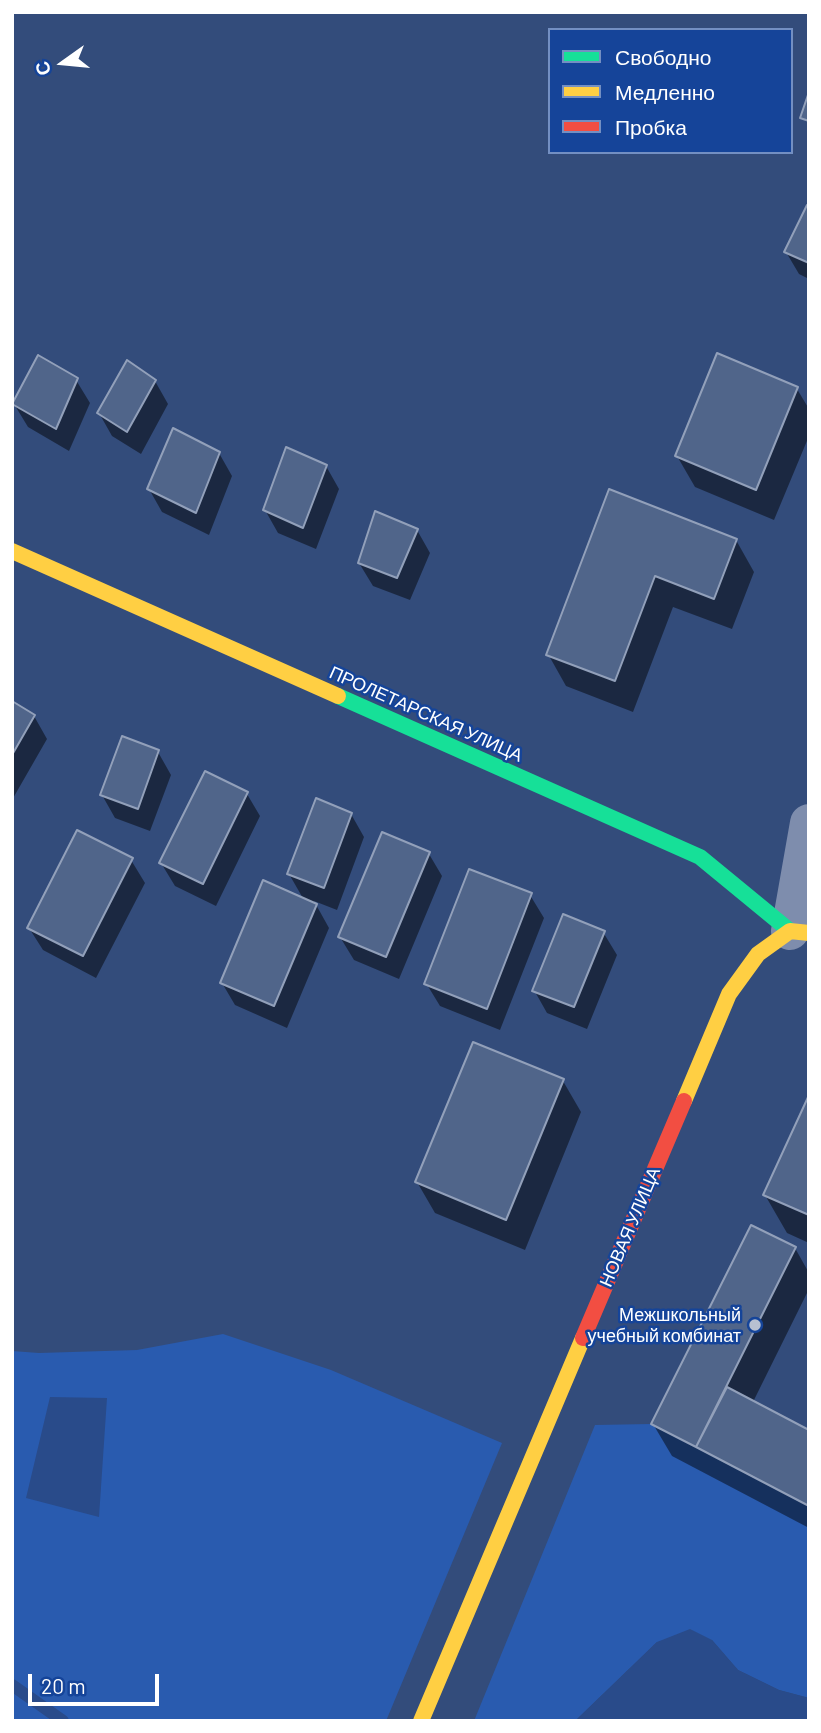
<!DOCTYPE html>
<html>
<head>
<meta charset="utf-8">
<style>
	body { margin:0 }
	#map { position:relative; width:821px; height:1733px; overflow:hidden; background:#334c7b; font-family:Barlow,sans-serif }
	canvas { display:block }
	.frame { position:absolute; inset:0; border:14px solid #fff; pointer-events:none }
	.legend { position:absolute; left:548px; top:28px; width:245px; height:126px; box-sizing:border-box; background:#154499; border:2px solid #738fc2; margin:0; padding:9px 12px; list-style:none; font-size:21px; color:#fff }
	.legend li { display:flex; align-items:center; gap:14px; height:35px }
	.legend b { width:35px; border:2px solid #738fc2 }
	.north { position:absolute; left:28px; top:28px; width:70px; height:70px; -webkit-text-stroke:5px #154499; paint-order:stroke; rotate:255deg; font-size:19px; font-weight:700; line-height:28px; text-align:center; color:#fff }
	.north::after { content:''; display:block; margin:auto; width:24px; height:32px; background:#fff; clip-path:polygon(50% 0,100% 100%,50% 72%,0 100%) }
	.scale { position:absolute; left:28px; top:1674px; width:131px; height:32px; box-sizing:border-box; border:4px solid #fff; border-top:0; padding-left:9px; font-size:21px; line-height:24px; white-space:nowrap; color:#fff; -webkit-text-stroke:5px #154499; paint-order:stroke }
</style>
</head>
<body>
<div id="map">
<canvas width="821" height="1733"></canvas>
<div class="frame"></div>
<ul class="legend">
<li><b style="height:9px;background:#16e098"></b>Свободно</li>
<li><b style="height:9px;background:#ffcf43"></b>Медленно</li>
<li><b style="height:9px;background:#f24e42"></b>Пробка</li>
</ul>
<div class="north">С</div>
<div class="scale">20 m</div>
</div>
<script>
const context = document.querySelector('canvas').getContext('2d');
context.lineJoin = 'round';
function paint(path, color) { context.fillStyle = color; context.fill(path, 'evenodd'); }
const poly = rows => new Path2D(rows.map(r => 'M' + r).join(''));
function trace(path, color, width, dash) { context.strokeStyle = color; context.lineWidth = width; context.lineCap = dash ? 'butt' : 'round'; context.setLineDash(dash || []); context.stroke(path); }
function label(font, color, halo, rows, align = 'center') {
  context.font = font + ' Barlow,sans-serif'; context.lineWidth = 5; context.setLineDash([]); context.textBaseline = 'middle'; context.strokeStyle = halo; context.fillStyle = color; for (const [text, x, y, turn = 0] of rows) {
    context.save(); context.translate(x, y); context.rotate((+turn || 0) * Math.PI / 180); context.textAlign = isNaN(turn) ? turn : align; if (halo) context.strokeText(text, 0, 0); context.fillText(text, 0, 0); context.restore();
  }
}
const green = poly([
	[223,1334,331,1370,502,1443,386,1721,12,1721,12,1351,39,1353,137,1350],
	[651,1424,809,1506,809,1698,779,1690,738,1670,712,1640,657,1642,575,1721,474,1721,595,1425]
]);
const water = poly([
	[50,1397,107,1398,99,1517,26,1498],
	[690,1629,712,1640,738,1670,779,1690,809,1698,809,1721,575,1721,657,1642]
]);
const shadow = poly([
	[809,208,809,279,799,274,786,252],
	[76,380,90,403,69,451,28,427,14,404],
	[155,381,168,404,141,454,112,436,99,413],
	[797,389,809,409,809,436,774,520,695,487,677,456],
	[219,453,232,476,209,535,162,512,149,489],
	[326,466,339,489,316,549,278,533,265,510],
	[610,492,736,540,754,572,732,629,673,607,633,712,566,686,548,654],
	[417,530,430,553,410,600,373,586,359,563],
	[12,703,34,716,47,739,12,800],
	[158,752,171,775,150,831,115,818,102,795],
	[247,794,260,816,216,906,175,886,161,863],
	[351,814,364,837,337,910,314,901,329,928,287,1028,235,1005,222,983,304,900,289,874],
	[429,854,442,876,399,979,354,960,340,937],
	[131,860,145,883,96,978,43,950,29,928],
	[530,895,544,918,500,1030,440,1006,426,983],
	[603,932,617,955,587,1029,547,1013,534,990],
	[563,1081,581,1112,525,1250,435,1213,417,1182],
	[809,1099,809,1243,787,1233,765,1195],
	[795,1248,809,1273,809,1289,753,1402,809,1432,809,1528,672,1456,653,1424]
]);
const stream = poly([
	[12,1685,63,1721]
]);
const building = poly([
	[809,92,809,121,800,118,809,92],
	[807,205,809,206,809,263,784,252,807,205],
	[717,353,798,387,756,490,675,456,717,353],
	[38,355,78,378,56,429,12,404,38,355],
	[127,360,156,380,127,432,97,413,127,360],
	[173,428,220,452,196,513,147,489,173,428],
	[286,447,327,465,303,528,263,510,286,447],
	[609,489,737,539,714,599,655,576,615,681,546,655,609,489],
	[375,511,418,529,397,578,358,563,375,511],
	[12,701,35,715,12,755,12,701],
	[122,736,159,750,138,809,100,795,122,736],
	[205,771,248,792,203,884,159,863,205,771],
	[316,798,352,813,324,888,287,874,316,798],
	[77,830,133,858,83,956,27,928,77,830],
	[382,832,430,852,386,957,338,937,382,832],
	[469,869,532,893,487,1009,424,984,469,869],
	[263,880,317,904,274,1006,220,983,263,880],
	[563,914,605,931,574,1007,532,991,563,914],
	[473,1042,564,1079,506,1220,415,1182,473,1042],
	[809,1095,809,1215,763,1195,809,1095],
	[751,1225,796,1247,696,1447,651,1424,751,1225],
	[727,1387,809,1430,809,1506,696,1447,727,1387]
]);
const street = poly([
	[790,931,809,823]
]);
const fast = poly([
	[338,696,700,857,790,931]
]);
const slow = poly([
	[12,551,338,696],
	[684,1101,729,994,758,954,790,931,809,933],
	[421,1721,583,1338]
]);
const jam = poly([
	[583,1338,684,1101]
]);
const markers = [
	[755,1325,7,"#b8c0d1"]
];
const streetNames = [
	["ПРОЛЕТАРСКАЯ УЛИЦА",426,714,24],
	["НОВАЯ УЛИЦА",630,1227,-67]
];
const poiNames = [
	["Межшкольный",741,1315],
	["учебный комбинат",741,1336]
];
paint(green, '#295baf');
paint(water, '#294b8a');
paint(shadow, '#0007');
trace(stream, '#294b8a', 12);
paint(building, '#50658a');
trace(building, '#92a0ba', 2);
trace(street, '#7e8dad', 38);
trace(fast, '#16e098', 16);
trace(slow, '#ffcf43', 16);
trace(jam, '#f24e42', 16);
for (const [x, y, r, color] of markers) { const dot = new Path2D(); dot.arc(x, y, r, 0, 2 * Math.PI); context.fillStyle = color; context.fill(dot); trace(dot, '#154499', 2.5); }
label('18px', '#fff', '#154499', streetNames);
label('18px', '#fff', '#154499', poiNames, 'right');
</script>
</body>
</html>
